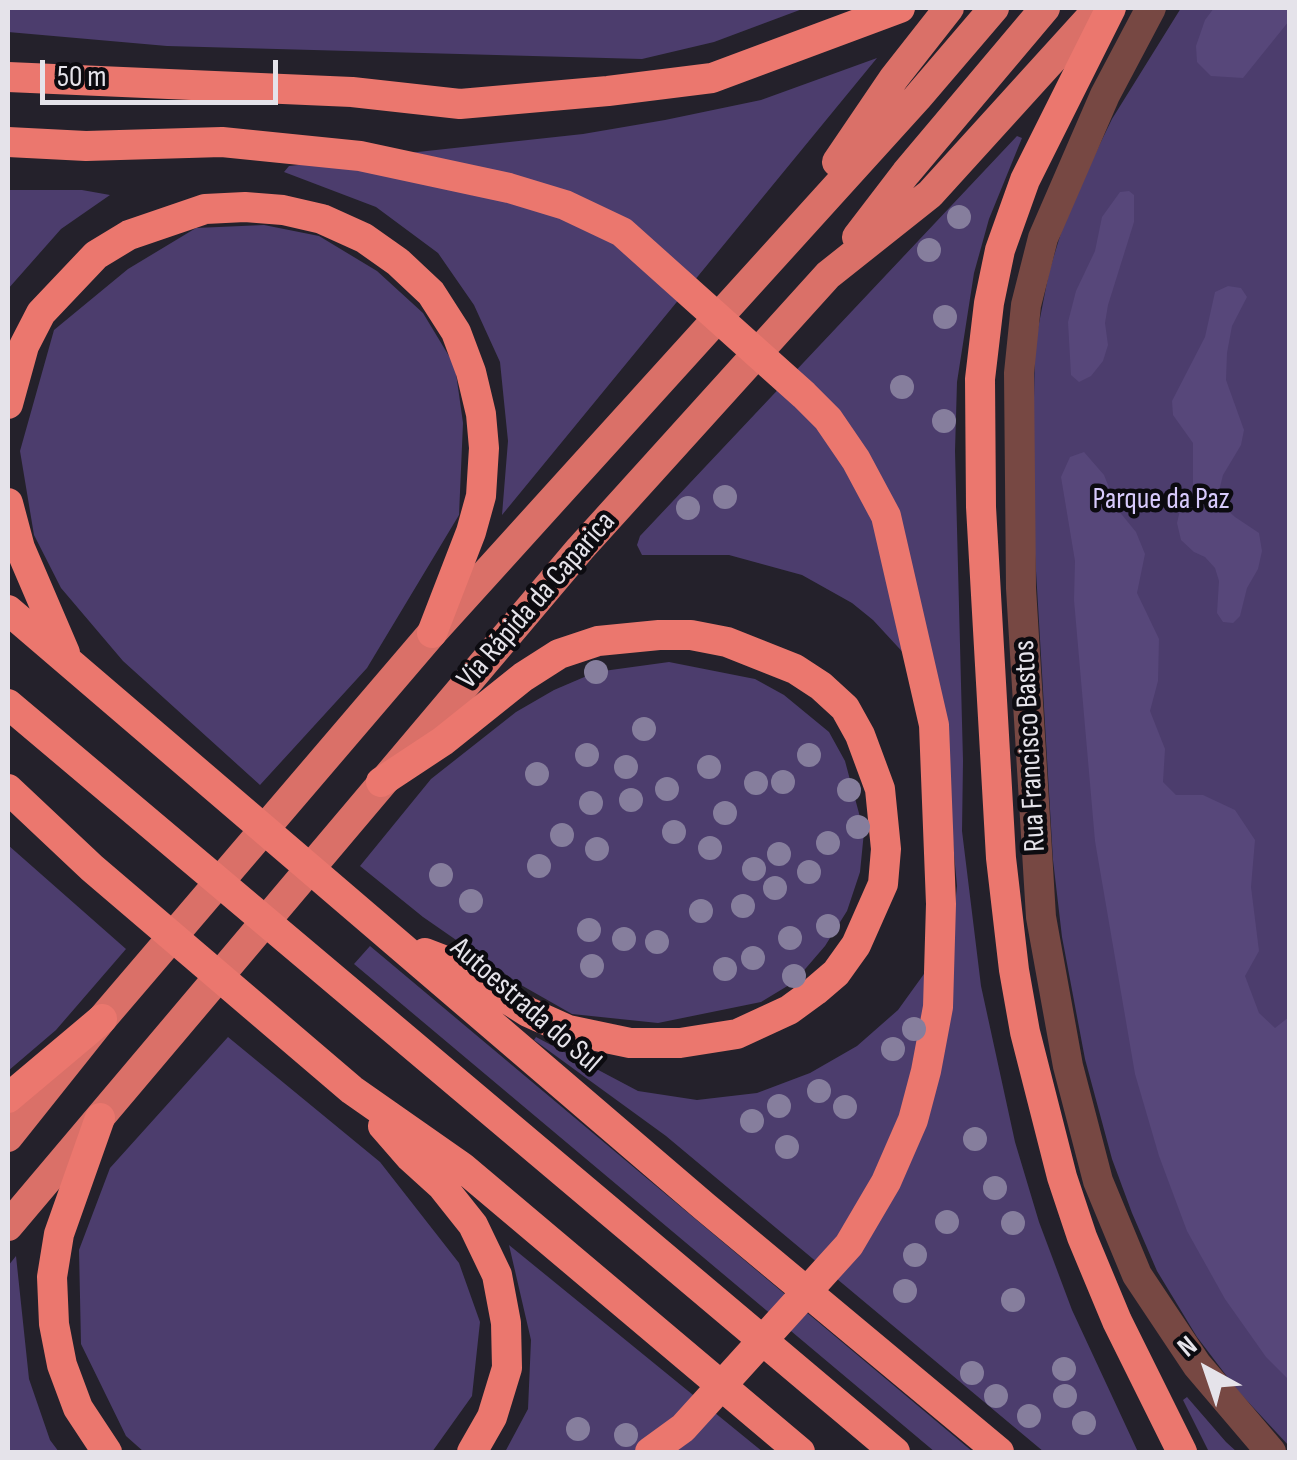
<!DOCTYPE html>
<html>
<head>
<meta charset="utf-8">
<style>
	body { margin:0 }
	#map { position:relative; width:1297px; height:1460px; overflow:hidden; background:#24212b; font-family:"Sofia Sans Condensed",sans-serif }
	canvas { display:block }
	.frame { position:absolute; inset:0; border:10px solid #e5e3ea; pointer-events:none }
	.north { position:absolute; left:1157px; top:1320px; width:100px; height:100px; -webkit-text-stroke:8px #0c0b10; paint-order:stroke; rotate:320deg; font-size:28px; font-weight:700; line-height:40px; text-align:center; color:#e5e3ea }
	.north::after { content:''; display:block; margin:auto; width:35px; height:45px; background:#e5e3ea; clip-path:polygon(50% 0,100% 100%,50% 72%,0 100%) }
	.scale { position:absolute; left:40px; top:60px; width:238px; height:45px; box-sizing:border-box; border:5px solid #e5e3ea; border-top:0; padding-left:12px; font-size:30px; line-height:35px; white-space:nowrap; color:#e5e3ea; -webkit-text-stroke:8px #0c0b10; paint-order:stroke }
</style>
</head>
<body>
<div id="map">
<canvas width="1297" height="1460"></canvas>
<div class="frame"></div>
<div class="north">N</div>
<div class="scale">50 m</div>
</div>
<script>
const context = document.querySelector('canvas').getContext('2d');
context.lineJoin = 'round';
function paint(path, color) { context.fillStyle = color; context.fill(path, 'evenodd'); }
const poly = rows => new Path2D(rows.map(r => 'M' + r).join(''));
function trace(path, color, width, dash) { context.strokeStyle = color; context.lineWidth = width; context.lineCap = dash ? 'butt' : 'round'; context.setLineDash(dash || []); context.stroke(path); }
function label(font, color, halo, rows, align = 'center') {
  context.font = font + ' "Sofia Sans Condensed",sans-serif'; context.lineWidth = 9; context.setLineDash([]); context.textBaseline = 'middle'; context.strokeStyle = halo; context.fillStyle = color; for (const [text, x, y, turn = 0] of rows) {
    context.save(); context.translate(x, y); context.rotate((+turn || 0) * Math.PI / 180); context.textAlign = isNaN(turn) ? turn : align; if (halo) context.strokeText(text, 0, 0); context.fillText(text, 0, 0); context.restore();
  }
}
const green = poly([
	[8,8,805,8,714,42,642,59,167,46,8,32],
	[1181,8,1289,8,1289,1446,1238,1391,1197,1337,1157,1271,1132,1213,1112,1159,1085,1059,1062,937,1053,860,1032,503,1035,344,1049,272,1068,210,1112,119],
	[877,58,502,515,508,441,500,362,474,305,438,253,376,207,284,172,289,166,583,134,665,120,761,100],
	[1017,136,1022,138,989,219,974,273,957,382,955,451,963,761,962,831,981,986,1015,1142,1039,1222,1072,1310,1138,1452,1044,1452,666,1136,534,1040,536,1037,638,1091,697,1100,757,1093,810,1073,857,1046,898,1010,929,967,954,914,957,886,952,832,909,659,873,620,852,603,802,575,729,555,642,555,637,545,640,536],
	[8,190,82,190,110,195,61,229,8,289],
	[264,225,319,236,377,271,423,313,455,366,463,423,459,515,367,668,260,785,123,661,61,588,34,535,20,451,54,330,128,269,196,228],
	[669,662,755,679,784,695,829,732,845,761,864,832,860,872,847,911,825,946,794,982,761,1002,658,1023,572,1014,521,985,423,917,360,866,431,779,516,712,554,690,596,672],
	[8,845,126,949,56,1030,8,1071],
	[370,946,550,1097,973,1452,935,1452,354,964],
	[228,1037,380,1162,459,1263,480,1322,472,1396,432,1452,144,1452,126,1436,81,1344,79,1250,110,1168],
	[509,1245,763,1452,505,1452,528,1409,531,1340],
	[16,1256,29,1379,50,1440,59,1452,8,1452,8,1266],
	[1187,1397,1226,1442,1237,1452,1209,1452,1183,1400]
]);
const forest = poly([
	[1214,8,1289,8,1289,21,1243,78,1211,76,1197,62,1196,46,1205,20],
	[1129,191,1134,195,1134,222,1108,305,1105,323,1108,345,1103,361,1091,376,1079,382,1071,375,1068,322,1076,291,1095,251,1102,217,1120,192],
	[1228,286,1241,288,1247,297,1232,326,1227,353,1226,380,1244,430,1241,445,1223,475,1219,491,1223,506,1235,517,1259,533,1262,551,1258,569,1247,588,1240,616,1233,623,1223,622,1217,613,1219,581,1215,568,1205,557,1194,552,1181,540,1177,523,1182,502,1193,486,1193,443,1173,415,1172,401,1205,337,1215,292],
	[1084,452,1104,475,1118,510,1136,532,1145,554,1137,593,1159,639,1158,681,1150,711,1165,749,1163,782,1176,795,1203,795,1235,810,1255,840,1251,887,1259,951,1245,976,1259,1013,1275,1028,1289,1017,1289,1380,1266,1357,1225,1299,1187,1231,1159,1156,1135,1074,1095,841,1074,600,1075,561,1061,477,1070,457]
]);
const tertiary = poly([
	[1151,8,1105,95,1043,238,1026,305,1019,373,1021,588,1041,917,1068,1066,1098,1181,1137,1275,1197,1365,1271,1452]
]);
const trunk = poly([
	[837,162,894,78,949,8],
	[857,237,906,173,1045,8],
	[8,1137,102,1019,432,633,917,98,994,8],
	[8,1226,580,549,828,275,930,194,1099,8]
]);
const motorway = poly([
	[1111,8,1025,180,1000,250,989,303,980,379,981,507,1001,858,1014,970,1025,1032,1062,1177,1082,1237,1117,1321,1182,1452],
	[8,77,352,92,460,104,608,91,712,78,900,8],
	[8,142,86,146,222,142,360,156,509,188,565,205,622,232,804,395,828,419,856,460,886,516,934,725,941,904,938,1007,926,1071,913,1120,886,1182,849,1245,683,1428,650,1452],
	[8,404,24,346,41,313,96,255,129,235,205,209,245,207,283,210,322,219,364,238,398,262,431,293,456,332,471,372,481,414,484,448,481,496,471,532,432,633],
	[8,503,20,548,65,653],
	[8,610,705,1207,999,1452],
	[8,704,895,1452],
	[381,782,443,741,523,677,559,654,598,641,659,635,691,635,727,642,795,669,821,686,845,708,860,735,880,789,886,849,883,884,856,945,836,973,815,991,789,1010,737,1034,680,1043,630,1043,568,1030,528,1012,451,963,425,953],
	[8,789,92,868,352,1090,462,1167,800,1452],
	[8,1098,102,1019],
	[100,1118,59,1234,52,1277,54,1324,62,1365,78,1408,107,1452],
	[383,1126,410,1157,442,1186,473,1225,497,1275,506,1323,507,1368,492,1417,472,1452]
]);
const trees = [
	[959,217],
	[929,250],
	[945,317],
	[902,387],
	[944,421],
	[725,497],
	[688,508],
	[596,672],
	[644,729],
	[587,755],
	[809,755],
	[626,767],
	[709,767],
	[537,774],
	[783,782],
	[756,783],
	[667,789],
	[849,790],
	[631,800],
	[591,803],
	[725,813],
	[858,827],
	[674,832],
	[562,835],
	[828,843],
	[710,848],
	[597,849],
	[779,854],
	[539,866],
	[754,869],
	[809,872],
	[441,875],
	[775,888],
	[471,901],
	[743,906],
	[701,911],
	[828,926],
	[589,930],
	[790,938],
	[624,939],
	[657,942],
	[753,958],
	[592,966],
	[725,969],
	[794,976],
	[914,1029],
	[893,1049],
	[819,1091],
	[779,1106],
	[845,1107],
	[752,1121],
	[975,1139],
	[787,1147],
	[995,1188],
	[947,1222],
	[1013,1223],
	[915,1255],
	[905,1291],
	[1013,1300],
	[1064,1369],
	[972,1373],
	[996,1396],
	[1065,1396],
	[1029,1416],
	[1084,1423],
	[578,1429],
	[626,1435]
];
const parkNames = [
	["Parque da Paz",1161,500]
];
const streetNames = [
	["Via Rápida da Caparica",537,601,-49],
	["Rua Francisco Bastos",1031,746,-93],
	["Autoestrada do Sul",525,1006,41]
];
paint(green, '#4c3d6d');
paint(forest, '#57477a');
trace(tertiary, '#774843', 30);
trace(trunk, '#da7068', 30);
trace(motorway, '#eb776e', 30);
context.fillStyle = '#867e9d';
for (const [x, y] of trees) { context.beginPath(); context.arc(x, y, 12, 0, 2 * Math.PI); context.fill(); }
label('30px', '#d7cafb', '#0c0b10', parkNames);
label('30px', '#e5e3ea', '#0c0b10', streetNames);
</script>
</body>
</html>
